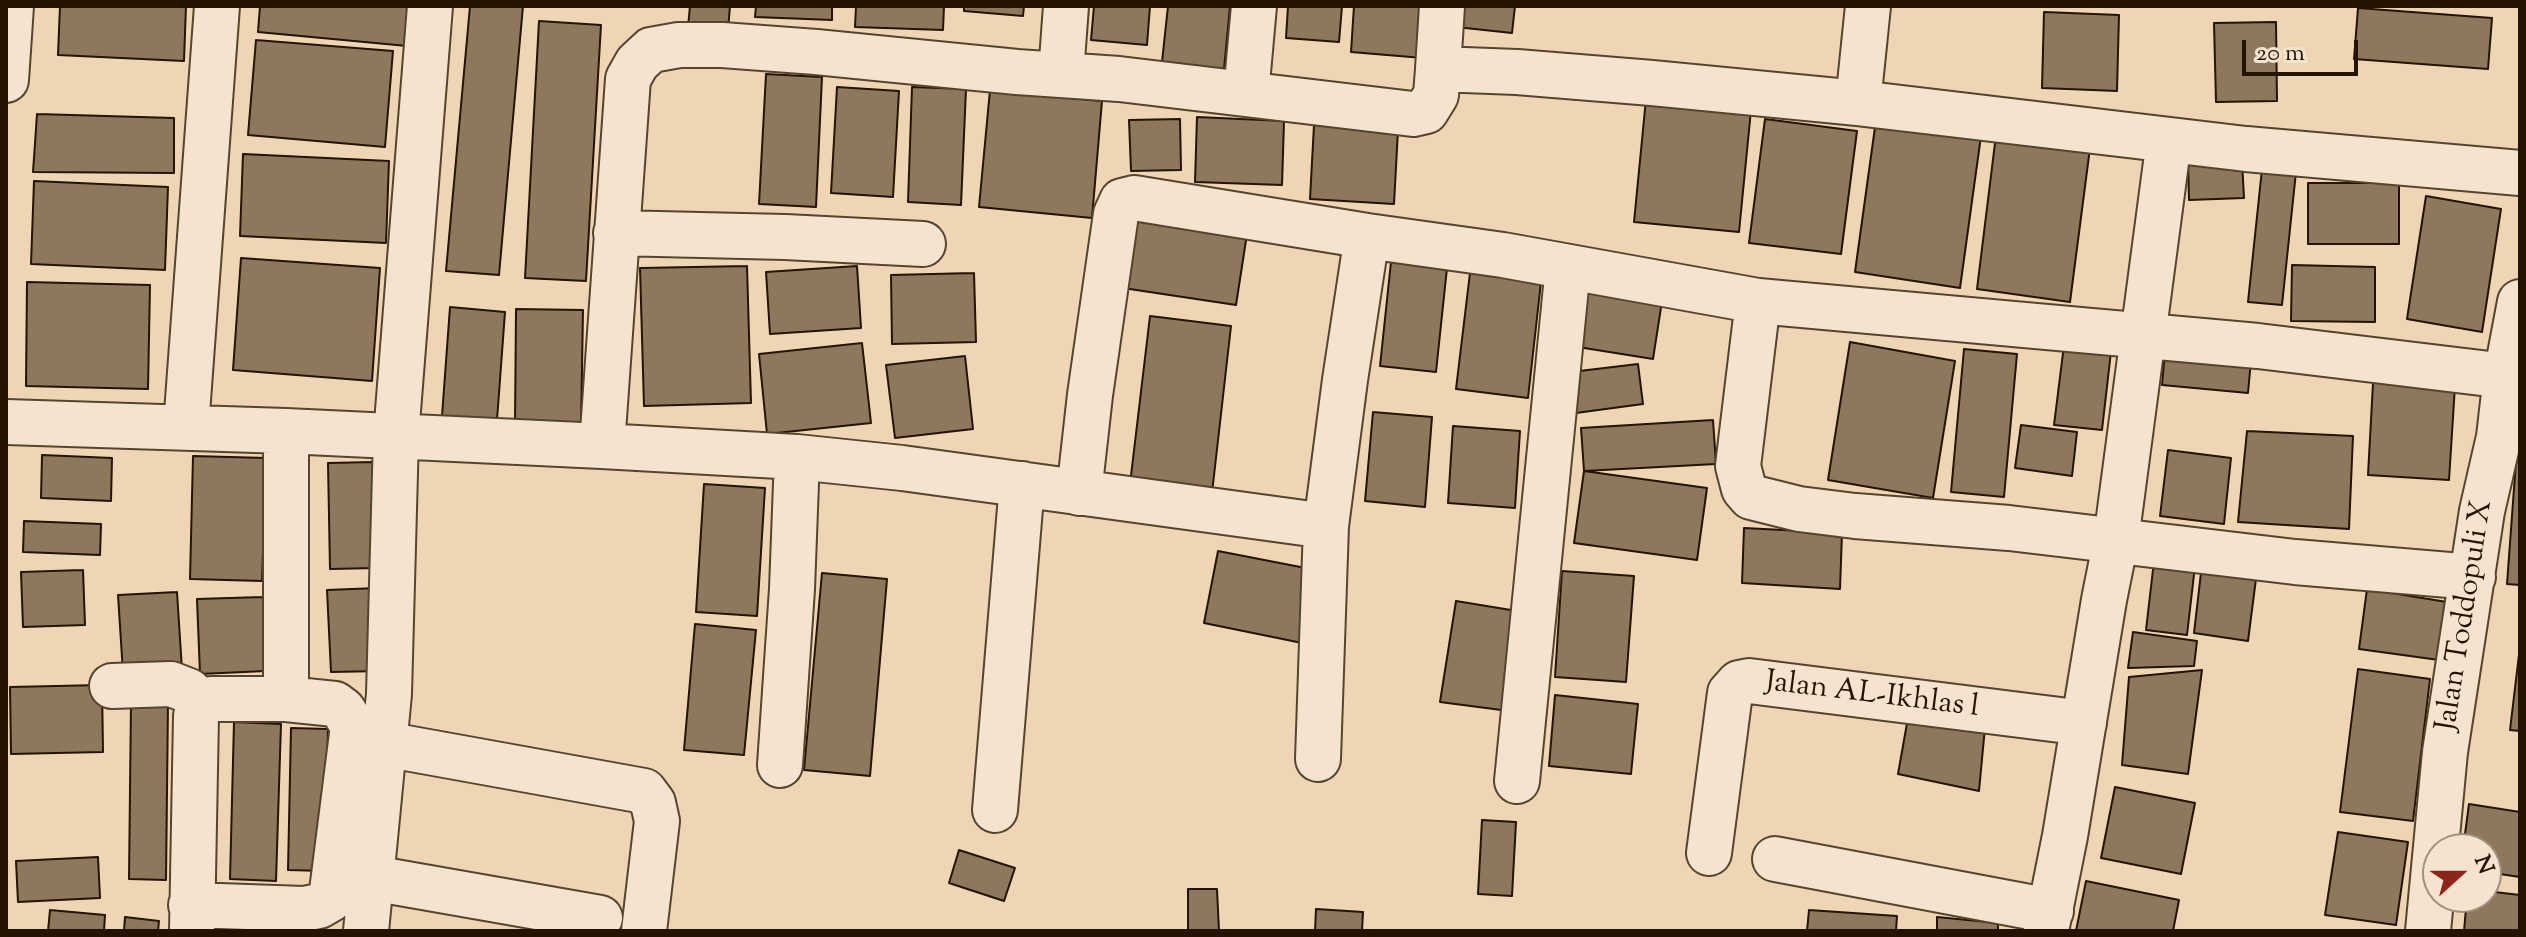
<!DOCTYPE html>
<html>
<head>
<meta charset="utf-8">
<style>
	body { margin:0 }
	#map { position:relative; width:2526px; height:937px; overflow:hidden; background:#eed6b5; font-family:"Sorts Mill Goudy",serif }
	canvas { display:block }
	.frame { position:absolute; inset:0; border:8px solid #241300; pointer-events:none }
	.north { position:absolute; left:2422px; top:833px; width:80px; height:80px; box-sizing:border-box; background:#f4e4cf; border:2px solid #a1907c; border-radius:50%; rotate:69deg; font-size:22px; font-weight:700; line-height:32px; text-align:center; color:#241300 }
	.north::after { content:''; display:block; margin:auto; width:28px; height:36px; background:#8f2418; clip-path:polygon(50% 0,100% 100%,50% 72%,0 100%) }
	.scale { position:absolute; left:2242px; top:40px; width:116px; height:36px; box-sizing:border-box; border:4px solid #241300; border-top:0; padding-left:10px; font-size:24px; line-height:28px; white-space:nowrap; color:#241300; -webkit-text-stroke:6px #f4e4cf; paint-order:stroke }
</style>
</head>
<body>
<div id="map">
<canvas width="2526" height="937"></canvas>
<div class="frame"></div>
<div class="north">N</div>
<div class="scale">20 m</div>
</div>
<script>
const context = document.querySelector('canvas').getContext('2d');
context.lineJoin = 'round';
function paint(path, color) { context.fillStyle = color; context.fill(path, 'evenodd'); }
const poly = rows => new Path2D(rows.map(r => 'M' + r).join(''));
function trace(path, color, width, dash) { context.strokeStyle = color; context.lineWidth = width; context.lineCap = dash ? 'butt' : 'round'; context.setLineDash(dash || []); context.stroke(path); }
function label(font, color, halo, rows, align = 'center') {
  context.font = font + ' "Sorts Mill Goudy",serif'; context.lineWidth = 8; context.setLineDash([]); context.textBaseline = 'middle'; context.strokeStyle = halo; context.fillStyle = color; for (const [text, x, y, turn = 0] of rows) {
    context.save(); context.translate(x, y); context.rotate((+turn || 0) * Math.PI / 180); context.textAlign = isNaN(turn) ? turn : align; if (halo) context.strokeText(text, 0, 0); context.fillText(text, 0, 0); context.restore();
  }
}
const building = poly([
	[60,6,186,6,184,61,58,55,60,6],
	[260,6,411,6,407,46,258,32,260,6],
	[470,6,523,6,499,275,446,271,470,6],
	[690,6,730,6,728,30,688,27,690,6],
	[756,6,832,6,832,20,755,17,756,6],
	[856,6,944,6,943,30,855,27,856,6],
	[964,6,1024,6,1023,16,964,11,964,6],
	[1094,6,1150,6,1147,45,1091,40,1094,6],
	[1168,6,1230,6,1224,69,1162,62,1168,6],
	[1288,6,1342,6,1339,42,1286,38,1288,6],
	[1354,6,1428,6,1423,58,1351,52,1354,6],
	[1458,6,1515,6,1512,33,1456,27,1458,6],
	[2358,8,2492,18,2488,69,2354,59,2358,8],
	[2044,12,2119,15,2117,91,2042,88,2044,12],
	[539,21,601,25,586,281,525,278,539,21],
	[2276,22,2277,101,2216,102,2214,23,2276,22],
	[256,40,393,51,385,147,248,135,256,40],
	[766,74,822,77,816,207,759,204,766,74],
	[837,87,899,91,893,197,831,193,837,87],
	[912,87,966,89,961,205,908,202,912,87],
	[990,90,1102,101,1092,218,979,207,990,90],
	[1646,99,1751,110,1739,232,1634,222,1646,99],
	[37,114,174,118,174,173,33,172,37,114],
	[1197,117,1284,121,1282,185,1195,182,1197,117],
	[1180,119,1181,170,1131,171,1129,120,1180,119],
	[1765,119,1857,131,1841,254,1749,243,1765,119],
	[1876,120,1981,136,1960,288,1855,272,1876,120],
	[1314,125,1398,130,1394,204,1310,199,1314,125],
	[1996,135,2090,148,2070,302,1977,289,1996,135],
	[243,154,389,161,386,243,240,236,243,154],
	[2242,161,2244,198,2189,200,2188,163,2242,161],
	[2262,169,2296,172,2282,305,2248,302,2262,169],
	[34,181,168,187,165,270,31,264,34,181],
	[2308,183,2399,183,2399,244,2308,244,2308,183],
	[2426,196,2501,209,2482,332,2407,319,2426,196],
	[1136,203,1249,221,1236,305,1123,288,1136,203],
	[241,258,380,268,372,381,233,370,241,258],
	[1391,262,1447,268,1436,372,1380,366,1391,262],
	[2292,265,2375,267,2375,322,2291,321,2292,265],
	[747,266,751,403,644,406,640,268,747,266],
	[857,266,861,328,770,334,766,272,857,266],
	[974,273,976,342,892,344,891,275,974,273],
	[1470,273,1541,282,1528,398,1456,389,1470,273],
	[27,282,150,285,148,389,26,386,27,282],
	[1586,289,1662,301,1653,359,1578,347,1586,289],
	[450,307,505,312,497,420,442,416,450,307],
	[516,309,583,310,581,427,515,425,516,309],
	[1150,316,1231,326,1212,493,1130,484,1150,316],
	[2065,337,2112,343,2102,430,2054,425,2065,337],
	[2166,340,2252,349,2248,393,2162,385,2166,340],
	[1850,342,1955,361,1933,498,1828,480,1850,342],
	[862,343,871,423,767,434,759,354,862,343],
	[1964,349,2017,354,2004,497,1951,492,1964,349],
	[965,356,973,429,895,438,886,365,965,356],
	[1638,364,1643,404,1576,413,1571,372,1638,364],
	[2374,365,2456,370,2449,480,2368,475,2374,365],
	[1373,412,1432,417,1425,507,1365,501,1373,412],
	[1713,420,1716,464,1584,471,1581,428,1713,420],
	[2021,425,2077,432,2072,476,2015,468,2021,425],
	[1453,426,1520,431,1515,508,1448,503,1453,426],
	[2247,431,2353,436,2349,529,2238,522,2247,431],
	[2168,450,2231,458,2224,524,2160,516,2168,450],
	[42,455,112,458,111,501,41,498,42,455],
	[193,456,266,458,262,581,190,579,193,456],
	[2516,461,2520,462,2520,585,2507,584,2516,461],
	[374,462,376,568,330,569,328,463,374,462],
	[1584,471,1707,488,1697,560,1574,543,1584,471],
	[704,484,765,488,757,616,696,612,704,484],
	[24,521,101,524,100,555,23,552,24,521],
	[1744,528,1842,533,1840,589,1742,583,1744,528],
	[1218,551,1321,571,1307,644,1204,623,1218,551],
	[2154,561,2195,566,2187,635,2146,630,2154,561],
	[2202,564,2257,571,2248,641,2194,633,2202,564],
	[83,570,85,625,23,627,21,572,83,570],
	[1562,571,1634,576,1626,682,1555,677,1562,571],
	[822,573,887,579,870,776,804,770,822,573],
	[378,588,382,671,331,672,327,590,378,588],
	[2367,589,2447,602,2439,660,2359,649,2367,589],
	[177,592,182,670,123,673,118,595,177,592],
	[263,597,266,671,200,674,197,599,263,597],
	[1456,601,1523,612,1509,711,1440,702,1456,601],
	[695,624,756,630,744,755,684,750,695,624],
	[2133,632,2197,641,2194,666,2128,668,2133,632],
	[2520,646,2520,731,2510,730,2520,646],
	[2358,669,2430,679,2413,821,2340,812,2358,669],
	[2202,670,2188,774,2122,765,2129,677,2202,670],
	[102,685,103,752,11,754,10,687,102,685],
	[1555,695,1638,704,1631,774,1549,766,1555,695],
	[131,702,168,703,166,880,129,879,131,702],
	[1909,712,1985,727,1979,791,1898,774,1909,712],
	[234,722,281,724,276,881,230,879,234,722],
	[291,728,328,729,325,871,288,870,291,728],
	[2115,787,2195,803,2181,874,2101,858,2115,787],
	[2469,804,2520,812,2520,877,2486,872,2486,849,2463,849,2469,804],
	[1482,820,1516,822,1512,896,1478,894,1482,820],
	[2338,832,2408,842,2396,925,2325,915,2338,832],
	[959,850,1015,868,1004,901,949,883,959,850],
	[98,857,100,898,18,902,16,861,98,857],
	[2086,881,2179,900,2173,931,2076,931,2086,881],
	[1188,889,1217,889,1219,931,1188,931,1188,889],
	[2486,891,2520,895,2520,931,2464,931,2467,897,2486,897,2486,891],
	[1316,909,1363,912,1362,931,1315,931,1316,909],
	[50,910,105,915,104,931,48,931,50,910],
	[1809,910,1897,916,1896,931,1807,931,1809,910],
	[125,917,159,921,158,931,124,931,125,917],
	[1937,917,1998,923,1998,931,1937,931,1937,917],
	[220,928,323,929,323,931,220,931,220,928]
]);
const minor = poly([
	[1438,69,1442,6],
	[1061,74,1066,6],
	[6,80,11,6],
	[1246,94,1254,6],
	[1858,103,1868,6],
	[616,233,785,237,923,244],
	[1758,301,1738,466,1744,489,1751,497,1799,509,1855,516,2009,528,2295,562,2473,577],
	[6,422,286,431,602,446,628,79,637,63,651,50,679,45,722,45,816,52,1017,72,1119,79,1413,114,1426,111,1436,95,1438,69,1517,72,1652,83,1858,103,2246,149,2520,173],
	[186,427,217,6],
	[602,446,797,457,902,468,1326,526,1345,380,1367,236],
	[1079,493,1090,395,1116,214,1122,201,1134,198,1367,236,1503,255,1758,301,2258,346,2506,376],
	[112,686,171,684,189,691,200,704],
	[384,744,644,791,653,803,657,821,644,931],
	[1318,759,1326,526],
	[780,765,792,589,797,457],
	[1517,781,1568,267],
	[995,810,1022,484],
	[1709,853,1730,693,1739,683,1749,681,2084,723],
	[1775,859,2051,911],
	[372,878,600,918],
	[191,905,304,909,319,906,331,899,353,726,343,710,335,704,286,699],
	[192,931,196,716,200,704,211,699,286,699,286,431],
	[366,931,389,694,396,436,430,6],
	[2046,931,2065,836,2104,600,2116,540,2169,140],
	[2428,931,2445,752,2482,511,2499,437,2506,376,2520,302]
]);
const streetNames = [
	["Jalan Toddopuli X",2467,616,-81],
	["Jalan AL-Ikhlas l",1872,697,7]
];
paint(building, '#8d785e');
trace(building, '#241300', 2);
trace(minor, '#56442d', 48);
trace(minor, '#f4e4cf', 44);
label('30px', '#241300', '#f4e4cf', streetNames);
</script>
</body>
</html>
